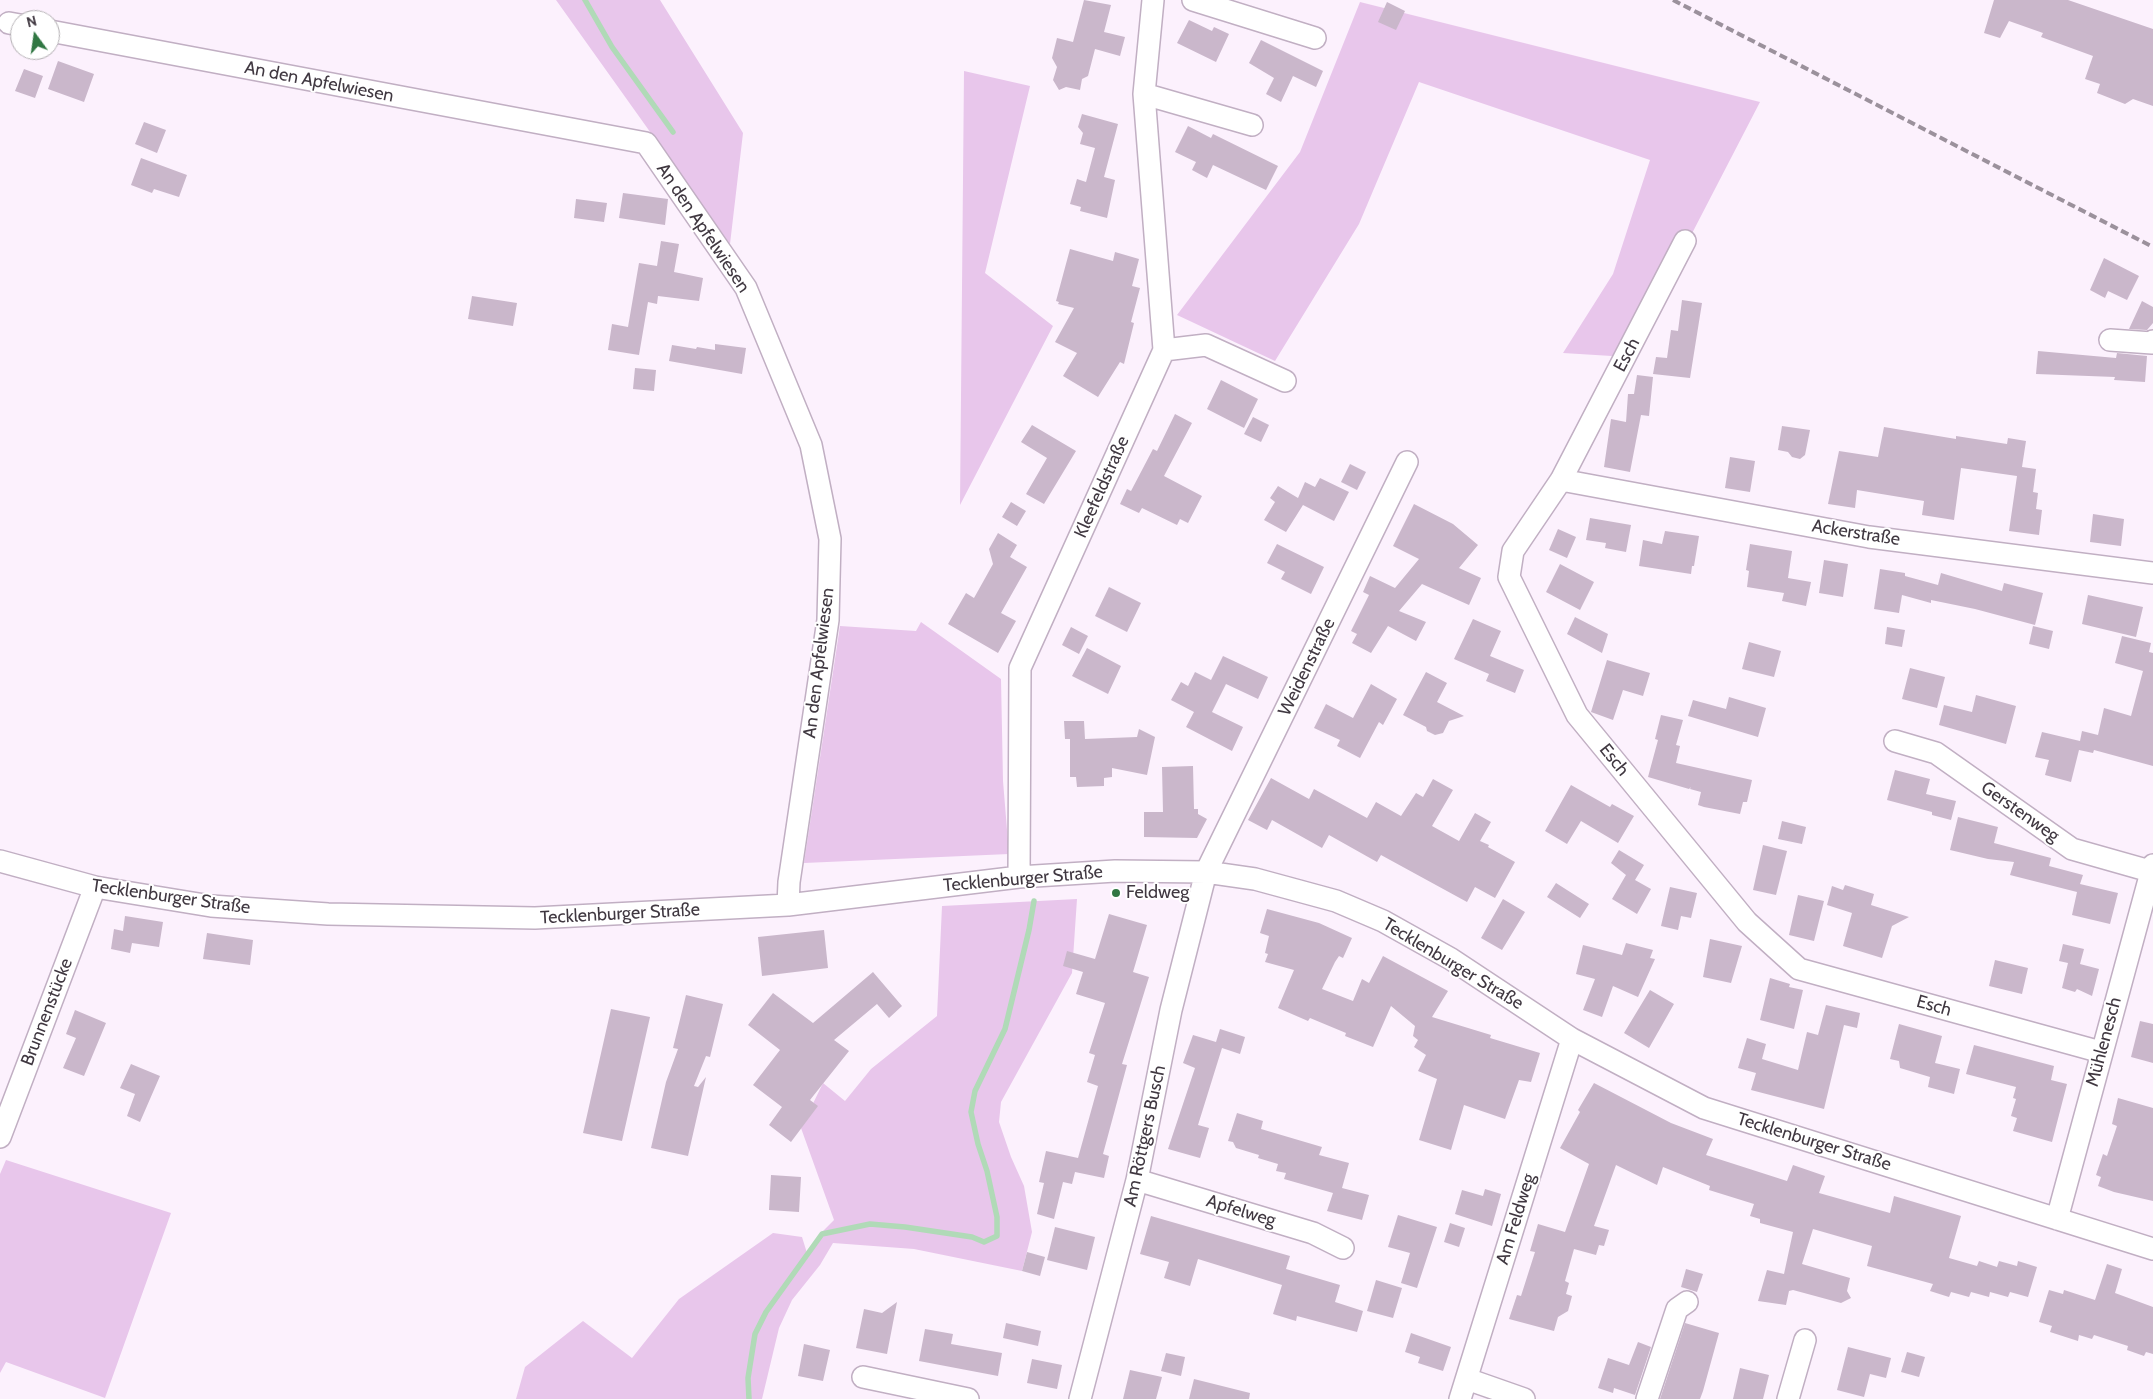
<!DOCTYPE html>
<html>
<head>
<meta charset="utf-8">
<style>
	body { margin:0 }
	#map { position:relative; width:2153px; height:1399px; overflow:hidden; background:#fcf1fd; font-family:Cabin,sans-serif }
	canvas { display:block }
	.north { position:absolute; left:10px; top:10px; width:50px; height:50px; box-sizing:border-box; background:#fff; border:1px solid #b3afb3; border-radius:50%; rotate:346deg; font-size:14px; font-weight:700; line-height:20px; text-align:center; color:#403841 }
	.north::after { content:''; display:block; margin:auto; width:18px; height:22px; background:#317743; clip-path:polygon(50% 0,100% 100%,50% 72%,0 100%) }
</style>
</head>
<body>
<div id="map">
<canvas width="2153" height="1399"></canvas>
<div class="north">N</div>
</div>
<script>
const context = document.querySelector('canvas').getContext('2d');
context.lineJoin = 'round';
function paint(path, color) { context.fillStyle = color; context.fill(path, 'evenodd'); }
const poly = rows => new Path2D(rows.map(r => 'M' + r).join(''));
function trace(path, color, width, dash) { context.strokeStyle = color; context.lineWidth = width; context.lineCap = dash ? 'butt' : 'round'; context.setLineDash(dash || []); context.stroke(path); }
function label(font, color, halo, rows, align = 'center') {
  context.font = font + ' Cabin,sans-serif'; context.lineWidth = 4; context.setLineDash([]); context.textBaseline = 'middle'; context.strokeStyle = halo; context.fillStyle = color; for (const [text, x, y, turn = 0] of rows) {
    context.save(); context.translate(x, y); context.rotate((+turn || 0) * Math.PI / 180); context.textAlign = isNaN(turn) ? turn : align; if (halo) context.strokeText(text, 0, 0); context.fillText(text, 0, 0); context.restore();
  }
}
const green = poly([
	[556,0,660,0,743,133,730,244],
	[1360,2,1760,102,1628,357,1563,353,1613,274,1650,160,1419,82,1359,224,1275,361,1177,315,1300,152],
	[964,71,1030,86,985,273,1053,326,960,505],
	[921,622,1001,679,1003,781,1009,854,804,863,840,626,916,631],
	[1077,899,1072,973,1001,1102,999,1122,1011,1157,1024,1186,1032,1232,1022,1271,914,1249,833,1243,820,1265,792,1300,779,1328,762,1399,516,1399,525,1367,583,1321,632,1358,679,1299,773,1233,802,1237,807,1253,820,1234,834,1220,801,1128,823,1083,845,1101,871,1069,937,1016,942,906],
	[6,1160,171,1213,105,1398,6,1362,0,1373,0,1174]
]);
const stream = poly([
	[585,0,612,47,673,132],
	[749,1399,748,1378,755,1334,766,1312,822,1234,870,1224,905,1227,972,1237,984,1242,997,1236,997,1217,987,1171,978,1144,971,1112,975,1091,1005,1029,1029,930,1034,901]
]);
const building = poly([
	[1084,0,1111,5,1104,32,1125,37,1120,56,1095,49,1088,76,1082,79,1080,90,1066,87,1059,90,1053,80,1057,67,1052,58,1057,38,1073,42],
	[1994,0,2068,0,2153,29,2153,106,2133,99,2125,104,2097,93,2100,84,2085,79,2093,56,2041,37,2043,33,2009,21,2000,38,1984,33],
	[1387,2,1405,11,1396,30,1378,22],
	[1189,20,1212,31,1214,27,1229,34,1216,62,1177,43],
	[1261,40,1323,71,1316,87,1293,76,1281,102,1266,94,1274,78,1249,63],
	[58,61,94,74,84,102,48,89],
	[24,69,43,76,35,98,15,91],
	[1082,114,1118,124,1104,177,1115,180,1107,218,1080,211,1081,207,1070,204,1077,179,1086,182,1095,148,1080,144,1083,133,1078,127],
	[144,122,166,130,157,153,135,144],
	[1188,126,1211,138,1213,134,1278,166,1266,190,1213,165,1207,178,1192,170,1196,162,1175,152],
	[141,158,187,175,179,197,154,189,152,193,131,185],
	[623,193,668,199,665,225,619,218],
	[576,199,607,203,604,222,574,218],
	[661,241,679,244,674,272,703,278,699,301,658,296,657,304,648,302,639,355,608,350,612,324,628,327,639,263,657,266],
	[1070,249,1113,261,1115,252,1139,259,1132,286,1140,288,1131,322,1134,323,1124,364,1120,362,1098,397,1063,376,1077,353,1055,342,1074,308,1058,304,1059,302,1056,301],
	[2104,258,2139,276,2127,300,2108,291,2105,298,2090,290],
	[472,296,517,303,513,326,468,319],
	[1682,300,1702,303,1690,378,1653,374,1656,357,1667,358,1671,330,1678,331],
	[2142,301,2153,307,2153,323,2147,330,2129,329],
	[715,344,746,348,742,374,669,361,672,345,696,349,697,347,715,350],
	[2038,351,2116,358,2117,353,2147,356,2145,382,2114,380,2115,377,2036,374],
	[635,368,656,370,654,391,633,389],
	[1637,375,1653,377,1649,416,1641,415,1630,472,1604,467,1611,419,1626,422,1628,394,1634,394],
	[1221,380,1258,399,1244,428,1207,409],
	[1175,414,1192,423,1164,476,1202,496,1188,523,1180,519,1177,525,1142,508,1139,513,1120,504,1127,489,1131,491,1153,449,1157,451],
	[1253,417,1269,425,1261,442,1244,434],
	[1032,425,1076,451,1044,504,1026,494,1047,458,1021,442],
	[1782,426,1810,430,1805,455,1800,459,1792,457,1788,452,1778,450],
	[1884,427,1956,439,1956,436,2007,444,2008,438,2026,441,2022,467,2036,469,2033,492,2038,493,2036,509,2042,510,2039,535,2009,531,2017,476,1961,468,1954,520,1922,515,1924,501,1857,490,1855,508,1828,504,1839,451,1878,457],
	[1730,457,1755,461,1750,492,1725,488],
	[1350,464,1366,472,1357,490,1341,482],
	[1320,478,1349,492,1334,521,1303,505,1286,532,1264,520,1275,502,1270,498,1278,486,1298,498,1305,482,1315,487],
	[1011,502,1026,511,1017,526,1002,517],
	[1414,504,1453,524,1478,545,1459,568,1481,578,1469,605,1422,584,1399,611,1426,622,1416,641,1388,626,1371,653,1352,643,1357,634,1351,631,1369,595,1363,592,1370,576,1395,588,1419,559,1393,546],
	[2093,514,2124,519,2121,546,2090,542],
	[1590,518,1631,525,1626,552,1605,548,1606,543,1586,540],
	[1558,529,1576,537,1567,558,1549,550],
	[1665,531,1699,536,1694,566,1692,566,1691,574,1639,566,1643,540,1662,544],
	[998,533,1017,545,1010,557,1027,567,1001,613,1016,621,998,653,948,624,966,593,974,598,993,564,989,549],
	[1277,544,1324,567,1311,594,1281,579,1285,572,1267,563],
	[1750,544,1792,551,1788,578,1811,582,1806,606,1782,601,1784,593,1747,587,1749,571,1746,570],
	[1824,560,1848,564,1843,597,1819,593],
	[1560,564,1594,582,1580,610,1546,592],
	[1880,569,1905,573,1905,576,1938,585,1941,573,2002,591,2004,583,2043,593,2035,625,1975,609,1931,600,1931,603,1902,595,1899,613,1874,609],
	[1109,587,1141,603,1127,632,1095,616],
	[2088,595,2143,607,2136,637,2082,624],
	[1575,617,1608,634,1602,653,1567,634],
	[1473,619,1501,631,1490,656,1524,670,1515,693,1486,681,1489,674,1454,659],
	[2033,626,2053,631,2049,649,2029,644],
	[1071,627,1088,636,1079,654,1062,645],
	[1887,627,1905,630,1902,647,1885,644],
	[2122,636,2151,643,2149,652,2153,653,2153,766,2094,750,2093,753,2079,750,2071,782,2045,775,2049,760,2035,757,2042,732,2080,741,2082,731,2098,735,2104,708,2131,716,2143,671,2115,663],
	[1749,642,1781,651,1774,677,1742,669],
	[1087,648,1121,666,1108,694,1072,676],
	[1223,656,1268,677,1258,699,1226,684,1212,712,1243,727,1232,751,1186,727,1194,712,1171,700,1181,682,1188,686,1195,672,1211,680],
	[1607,660,1650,673,1643,696,1623,690,1613,720,1591,712],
	[1910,668,1945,677,1937,708,1902,699],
	[1426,672,1447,683,1437,702,1464,716,1449,721,1443,733,1435,735,1427,731,1426,727,1403,715],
	[1371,684,1397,699,1383,725,1379,722,1360,758,1337,746,1340,740,1314,728,1326,704,1353,718],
	[1976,695,2016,706,2006,744,1939,725,1944,705,1972,712],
	[1729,697,1766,708,1758,737,1688,716,1693,700,1726,709],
	[1661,715,1683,720,1676,745,1680,746,1676,763,1752,780,1747,802,1743,802,1740,814,1704,807,1698,805,1701,792,1690,789,1691,787,1689,789,1648,777,1658,740,1655,739],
	[1064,721,1084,721,1085,739,1137,737,1139,729,1155,737,1147,775,1112,768,1112,777,1104,778,1104,786,1077,787,1076,777,1070,777,1070,739,1065,739],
	[1193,766,1194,809,1198,809,1198,814,1207,819,1197,838,1144,837,1144,812,1163,812,1162,767],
	[1895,770,1930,779,1926,794,1956,801,1951,820,1932,815,1932,812,1887,800],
	[1271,778,1309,799,1314,789,1367,818,1376,802,1401,816,1416,793,1423,797,1433,779,1453,790,1432,826,1459,841,1475,813,1491,822,1480,841,1489,845,1488,847,1515,862,1495,898,1475,887,1467,902,1381,855,1377,862,1329,835,1322,848,1272,820,1267,830,1248,820],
	[1571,785,1610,807,1612,804,1634,816,1618,843,1581,821,1567,844,1545,831],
	[1958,817,1998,827,1994,843,2051,858,2049,866,2083,875,2080,884,2118,893,2110,924,2072,915,2077,892,2010,875,2014,862,1988,859,1950,850],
	[1782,821,1806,827,1802,844,1778,839],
	[1763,845,1787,851,1776,895,1753,890],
	[1619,850,1644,865,1635,880,1651,889,1637,914,1612,899,1626,875,1611,863],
	[1556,883,1589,904,1580,918,1547,897],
	[1845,885,1874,894,1871,905,1909,917,1892,926,1882,958,1843,946,1852,913,1827,905,1832,886,1843,890],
	[1670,887,1697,893,1691,918,1681,916,1678,930,1661,926],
	[1798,895,1824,901,1814,941,1789,935],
	[1503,899,1525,912,1502,950,1481,938],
	[1267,909,1319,923,1352,938,1343,958,1339,956,1335,962,1322,989,1353,1001,1362,979,1369,983,1383,956,1448,991,1432,1017,1491,1035,1490,1038,1540,1053,1531,1082,1519,1080,1505,1119,1464,1105,1451,1150,1419,1140,1437,1079,1418,1071,1426,1055,1414,1047,1418,1040,1413,1036,1415,1026,1391,1006,1373,1047,1345,1036,1346,1033,1310,1018,1308,1021,1278,1008,1294,970,1265,962,1268,954,1265,953,1269,936,1260,933],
	[1109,914,1147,925,1133,972,1149,977,1122,1064,1127,1065,1103,1154,1109,1156,1104,1178,1075,1172,1072,1184,1063,1182,1054,1219,1037,1214,1044,1183,1039,1182,1046,1151,1078,1158,1098,1086,1087,1082,1095,1055,1089,1053,1105,1003,1076,994,1083,972,1063,966,1067,951,1095,959],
	[125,916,163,922,159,947,132,943,130,953,111,949,114,929,123,931],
	[824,930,828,968,762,976,758,937],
	[207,933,253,940,250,965,203,959],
	[1710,939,1742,946,1731,983,1703,977],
	[1626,943,1653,950,1650,958,1655,959,1638,997,1613,986,1602,1017,1583,1010,1595,979,1576,974,1583,945,1622,955],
	[2063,944,2084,949,2080,964,2099,969,2092,996,2077,989,2075,992,2062,988,2068,963,2059,961],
	[1995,960,2028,968,2022,994,1989,986],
	[873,972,902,1006,889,1018,877,1004,834,1040,849,1051,810,1100,818,1106,791,1142,769,1125,782,1107,753,1085,780,1050,748,1025,773,993,813,1023],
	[1770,978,1790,984,1789,987,1803,990,1794,1029,1760,1020],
	[1650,990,1674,1004,1649,1048,1624,1033],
	[686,995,723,1004,710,1057,706,1056,694,1086,698,1087,706,1077,688,1156,651,1148,666,1082,678,1049,673,1048],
	[1826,1005,1860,1013,1857,1028,1844,1025,1824,1109,1751,1090,1756,1073,1738,1068,1747,1038,1766,1044,1762,1059,1798,1070,1807,1032,1818,1035],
	[611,1009,650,1017,622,1141,583,1133],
	[75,1010,106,1023,84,1076,63,1068,76,1038,66,1034],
	[2140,1021,2153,1024,2153,1063,2131,1057],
	[1899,1024,1942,1036,1935,1063,1960,1069,1954,1094,1928,1087,1930,1077,1900,1068,1899,1061,1890,1059],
	[1220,1029,1245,1037,1240,1054,1222,1048,1198,1125,1209,1128,1200,1158,1168,1149,1195,1068,1183,1063,1193,1035,1216,1042],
	[1974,1045,2054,1066,2051,1080,2067,1084,2052,1142,2013,1131,2017,1118,2011,1116,2016,1099,2013,1098,2016,1087,1966,1074],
	[131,1064,160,1076,140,1122,127,1116,135,1094,120,1088],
	[1594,1083,1671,1123,1713,1139,1706,1155,1787,1181,1793,1165,1825,1176,1819,1193,1890,1213,1894,1196,1961,1216,1949,1258,1977,1266,1979,1261,1997,1267,1999,1261,2017,1266,2018,1261,2037,1267,2028,1297,2010,1292,2008,1297,1990,1292,1989,1297,1971,1292,1969,1297,1951,1292,1949,1297,1930,1291,1933,1284,1867,1266,1872,1246,1813,1229,1802,1264,1850,1278,1847,1291,1851,1298,1841,1303,1793,1290,1789,1291,1786,1305,1758,1301,1767,1270,1784,1274,1793,1232,1760,1223,1760,1219,1750,1216,1754,1204,1709,1190,1710,1186,1663,1167,1657,1185,1616,1165,1594,1226,1609,1230,1604,1246,1599,1245,1596,1255,1574,1249,1565,1281,1569,1283,1566,1294,1572,1296,1568,1311,1558,1317,1554,1331,1509,1319,1517,1295,1521,1296,1535,1252,1530,1251,1538,1224,1565,1232,1589,1164,1560,1148,1580,1112,1578,1110],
	[2118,1098,2153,1108,2153,1201,2114,1192,2098,1186,2101,1177,2096,1175,2103,1154,2107,1156,2117,1126,2112,1124],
	[1237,1113,1263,1121,1261,1129,1322,1147,1319,1155,1349,1163,1342,1188,1369,1195,1362,1220,1327,1211,1333,1193,1284,1179,1286,1173,1276,1171,1278,1164,1258,1158,1259,1155,1236,1148,1233,1142,1228,1141],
	[771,1175,801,1177,799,1212,769,1210],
	[1485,1189,1501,1194,1492,1226,1455,1214,1462,1190,1483,1196],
	[1398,1215,1437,1227,1417,1288,1401,1283,1410,1253,1388,1247],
	[1151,1216,1290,1256,1286,1269,1340,1285,1335,1302,1363,1311,1357,1332,1297,1316,1296,1321,1273,1314,1282,1285,1198,1259,1190,1286,1164,1278,1169,1262,1140,1254],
	[1450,1223,1465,1228,1459,1247,1444,1242],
	[1055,1227,1095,1237,1087,1270,1047,1260],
	[1027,1252,1045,1257,1040,1276,1022,1271],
	[2107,1264,2122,1269,2115,1293,2153,1307,2153,1354,2146,1352,2144,1356,2127,1350,2128,1346,2094,1335,2092,1339,2079,1335,2078,1341,2050,1332,2052,1326,2039,1322,2049,1290,2063,1294,2064,1290,2095,1300],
	[1686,1269,1703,1274,1697,1292,1681,1287],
	[1376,1280,1402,1288,1393,1318,1367,1311],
	[897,1302,887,1354,856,1348,864,1309,882,1313],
	[1006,1323,1041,1331,1038,1346,1003,1338],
	[1685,1323,1719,1333,1703,1391,1700,1399,1660,1399],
	[925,1329,953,1334,951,1344,1002,1353,998,1376,919,1361],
	[1411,1333,1451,1347,1443,1371,1418,1363,1420,1357,1405,1352],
	[1638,1342,1651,1347,1635,1395,1614,1388,1613,1393,1598,1388,1608,1358,1629,1365],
	[804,1344,830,1350,823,1381,798,1376],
	[1848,1347,1891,1358,1886,1378,1870,1374,1864,1397,1837,1390],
	[1907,1352,1925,1357,1919,1377,1901,1372],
	[1166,1353,1185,1357,1181,1376,1161,1371],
	[1032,1359,1062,1365,1057,1389,1027,1383],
	[1740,1368,1769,1375,1763,1399,1733,1399],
	[1130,1370,1162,1377,1156,1399,1123,1399],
	[1194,1379,1250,1393,1249,1399,1189,1399]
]);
const minor = poly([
	[1193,0,1315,38],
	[9,23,20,25],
	[50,31,646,143,746,288,811,445,830,539,828,620,789,882,788,905],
	[1144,94,1252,125],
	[1685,241,1561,480,1513,551,1509,577,1577,715,1747,922,1799,969,2101,1052],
	[2110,340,2152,343,2153,341],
	[1164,350,1206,345,1285,381],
	[1561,480,1869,537,2153,573],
	[1895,741,1936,753,2072,849,2153,872],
	[0,861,95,887,211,906,328,914,535,918,788,905,1019,877,1115,871,1206,872,1255,879,1336,901,1383,921,1451,959,1572,1039,1704,1108,2153,1249],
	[1019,877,1020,668,1164,350,1144,94,1153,0],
	[0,1137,95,887],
	[1137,1180,1313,1233,1343,1248],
	[2057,1219,2153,865],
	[863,1377,968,1399],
	[1467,1379,1524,1399],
	[1080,1399,1137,1180,1171,1010,1206,872,1407,462],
	[1460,1399,1572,1039],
	[1647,1399,1677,1309,1687,1302],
	[1788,1399,1805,1340]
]);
const rail = poly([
	[1673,0,2153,247]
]);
const markers = [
	[1116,893,5,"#317743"]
];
const streetNames = [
	["An den Apfelwiesen",319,82,11],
	["An den Apfelwiesen",703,228,56],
	["Esch",1627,355,-62],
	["Kleefeldstraße",1102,487,-66],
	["Ackerstraße",1856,533,9],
	["An den Apfelwiesen",819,663,-83],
	["Weidenstraße",1307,667,-64],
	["Esch",1614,760,51],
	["Gerstenweg",2020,812,35],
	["Tecklenburger Straße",1023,879,-5],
	["Tecklenburger Straße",171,897,8],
	["Tecklenburger Straße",620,914,-3],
	["Tecklenburger Straße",1453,964,31],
	["Esch",1934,1006,16],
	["Brunnenstücke",47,1012,-69],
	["Mühlenesch",2104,1042,-75],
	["Am Röttgers Busch",1145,1136,-78],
	["Tecklenburger Straße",1814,1142,17],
	["Apfelweg",1241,1211,17],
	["Am Feldweg",1516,1219,-73]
];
const poiNames = [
	["Feldweg",1126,893]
];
paint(green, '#e8c6eb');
trace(stream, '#b0dab7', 5.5);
paint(building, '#cab7cb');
trace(minor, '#c1afc3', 24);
trace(minor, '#fff', 21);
trace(rail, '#9b919c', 4, [8, 4]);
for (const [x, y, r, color] of markers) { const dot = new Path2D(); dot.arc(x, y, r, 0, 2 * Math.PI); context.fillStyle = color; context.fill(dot); trace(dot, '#fff', 2); }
label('18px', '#403841', '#fff', streetNames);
label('18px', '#403841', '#fff', poiNames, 'left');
</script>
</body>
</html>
